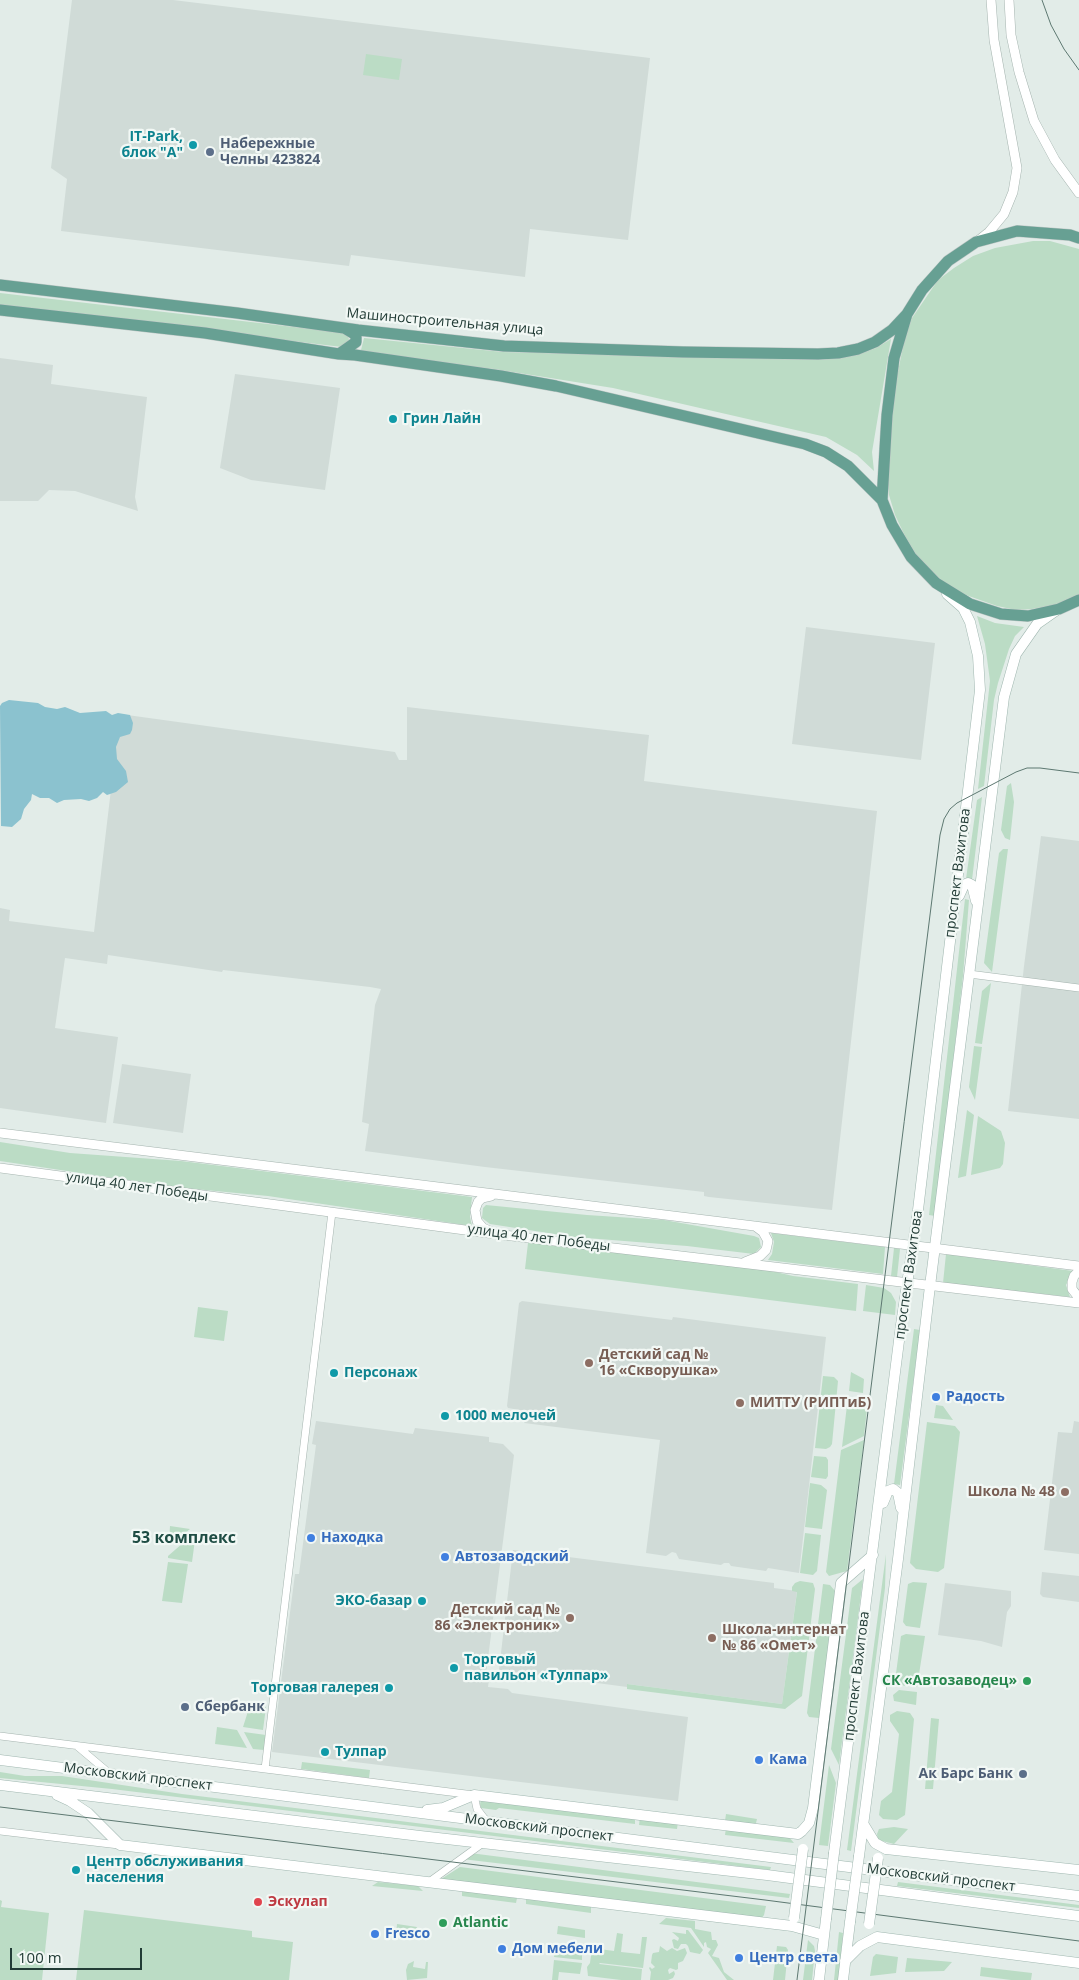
<!DOCTYPE html>
<html>
<head>
<meta charset="utf-8">
<style>
	body { margin:0 }
	#map { position:relative; width:1079px; height:1980px; overflow:hidden; background:#e2ece8; font-family:"Open Sans",sans-serif }
	canvas { display:block }
	.scale { position:absolute; left:10px; top:1948px; width:132px; height:22px; box-sizing:border-box; border:2px solid #223c36; border-top:0; padding-left:6px; font-size:15px; line-height:18px; white-space:nowrap; color:#223c36; -webkit-text-stroke:4px #f2f8f5; paint-order:stroke }
</style>
</head>
<body>
<div id="map">
<canvas width="1079" height="1980"></canvas>
<div class="scale">100 m</div>
</div>
<script>
const context = document.querySelector('canvas').getContext('2d');
context.lineJoin = 'round';
function paint(path, color) { context.fillStyle = color; context.fill(path, 'evenodd'); }
const poly = rows => new Path2D(rows.map(r => 'M' + r).join(''));
function trace(path, color, width, dash) { context.strokeStyle = color; context.lineWidth = width; context.lineCap = dash ? 'butt' : 'round'; context.setLineDash(dash || []); context.stroke(path); }
function label(font, color, halo, rows, align = 'center') {
  context.font = font + ' "Open Sans",sans-serif'; context.lineWidth = 4.5; context.setLineDash([]); context.textBaseline = 'middle'; context.strokeStyle = halo; context.fillStyle = color; for (const [text, x, y, turn = 0] of rows) {
    context.save(); context.translate(x, y); context.rotate((+turn || 0) * Math.PI / 180); context.textAlign = isNaN(turn) ? turn : align; if (halo) context.strokeText(text, 0, 0); context.fillText(text, 0, 0); context.restore();
  }
}
const built = poly([
	[72,0,173,0,650,58,628,240,530,229,525,277,351,255,349,266,61,231,67,179,51,168],
	[0,358,53,365,51,384,147,397,135,497,138,511,75,491,49,490,38,501,0,501],
	[235,374,340,388,325,490,251,480,220,468],
	[806,627,935,643,921,760,792,744],
	[407,707,649,735,644,781,877,811,832,1210,709,1197,704,1196,704,1192,485,1167,365,1151,369,1124,362,1122,375,1005,381,989,370,987,223,970,222,972,108,955,107,964,65,958,55,1028,118,1037,106,1123,0,1108,0,908,10,910,9,921,94,932,120,714,395,752,399,760,407,760],
	[1041,836,1079,841,1079,1119,1008,1111,1024,966],
	[122,1064,191,1074,183,1133,113,1123],
	[522,1301,672,1320,673,1317,826,1337,799,1573,768,1568,766,1571,731,1566,729,1563,724,1563,721,1565,679,1559,676,1553,672,1552,666,1556,646,1553,660,1440,524,1423,525,1411,508,1408,507,1406,519,1303],
	[316,1421,413,1434,415,1428,489,1437,489,1442,503,1444,514,1455,486,1674,489,1679,488,1687,508,1689,512,1693,688,1717,678,1801,272,1752,295,1574,299,1574,316,1445,312,1444],
	[1074,1421,1079,1422,1079,1554,1044,1550,1058,1432,1072,1433],
	[513,1550,774,1583,774,1588,797,1591,782,1704,627,1684,627,1687,499,1670],
	[1042,1572,1079,1576,1079,1602,1043,1597,1040,1594],
	[945,1583,1011,1591,1011,1606,1007,1612,1002,1647,981,1641,938,1635]
]);
const green = poly([
	[366,54,402,59,399,80,363,75],
	[1033,241,1050,241,1079,249,1079,595,1059,604,1032,609,1016,610,997,606,963,594,948,586,918,558,905,536,895,515,889,495,887,474,895,386,905,337,912,318,938,280,954,268,973,256,995,248],
	[0,293,346,333,349,339,347,344,342,347,0,306],
	[364,338,503,352,822,360,859,354,876,348,891,339,872,452,874,471,857,455,826,437,613,388,494,369,360,354],
	[977,616,995,623,1024,627,1015,636,1009,649,998,683,994,700,984,786,978,789,990,681,985,644],
	[1011,783,1014,802,1010,840,1005,838,1001,830,1007,786],
	[982,797,972,880,966,879,977,800],
	[1003,849,1008,849,992,972,984,963,999,853],
	[965,899,969,900,963,976,935,1216,929,1215],
	[991,983,982,1044,975,1043,982,991],
	[974,1046,982,1047,975,1100,969,1087],
	[967,1110,974,1115,966,1176,958,1178],
	[978,1116,1001,1131,1005,1143,1003,1164,1000,1168,971,1175],
	[0,1142,70,1153,181,1161,472,1197,470,1217,472,1226,268,1196,174,1187,0,1161],
	[486,1205,587,1215,664,1220,754,1236,759,1238,761,1247,754,1254,687,1246,574,1237,490,1224,482,1218,483,1208],
	[771,1233,885,1247,883,1274,768,1260,772,1254,774,1242],
	[530,1241,750,1266,793,1276,858,1284,856,1311,525,1269,528,1243],
	[894,1248,900,1249,897,1277,891,1276],
	[946,1254,1073,1271,1066,1285,1070,1297,943,1283],
	[866,1285,884,1288,891,1293,896,1302,895,1315,863,1311],
	[198,1307,228,1311,224,1341,194,1337],
	[914,1329,920,1330,900,1485,894,1484],
	[851,1372,864,1379,863,1393,849,1391],
	[823,1376,834,1377,838,1381,832,1444,830,1447,826,1449,815,1448],
	[848,1397,868,1400,864,1436,842,1447],
	[936,1405,943,1406,953,1420,934,1418],
	[927,1422,955,1426,960,1432,944,1568,938,1572,916,1569,910,1563],
	[864,1440,847,1571,829,1576,826,1572,841,1450],
	[814,1456,826,1457,828,1460,828,1476,826,1479,811,1477],
	[810,1483,821,1485,827,1490,822,1529,805,1527],
	[170,1526,190,1529,173,1543,169,1542],
	[805,1533,821,1535,817,1571,813,1575,800,1573],
	[191,1536,195,1540,192,1562,168,1558,168,1556],
	[886,1554,885,1588,851,1851,847,1850],
	[168,1562,188,1564,182,1603,162,1601],
	[863,1579,839,1765,831,1749,852,1588],
	[800,1581,813,1583,815,1589,802,1696,785,1709,627,1689,627,1684,782,1704,797,1592,792,1591,792,1587,795,1583],
	[913,1582,927,1583,920,1628,906,1626,903,1622,908,1584],
	[823,1584,830,1585,835,1591,821,1715,819,1718,809,1717,807,1713],
	[906,1634,925,1636,917,1687,898,1685,895,1681,901,1636],
	[899,1690,917,1692,916,1705,894,1701,893,1695],
	[250,1705,266,1707,263,1730,243,1727],
	[897,1711,910,1713,914,1719,905,1815,897,1820,883,1819,879,1815,881,1801,892,1792,899,1734,890,1721,890,1715],
	[931,1718,939,1719,933,1789,925,1789],
	[217,1727,237,1730,247,1748,215,1744],
	[244,1732,266,1735,264,1750,253,1749],
	[302,1762,370,1770,369,1778,301,1769],
	[829,1765,836,1783,828,1846,819,1845],
	[0,1772,25,1776,62,1776,182,1794,771,1867,770,1870,112,1789,0,1778],
	[481,1800,635,1817,635,1824,499,1808,496,1810,481,1808,480,1804],
	[726,1814,757,1819,756,1823,755,1825,725,1821],
	[640,1817,678,1822,677,1829,639,1825],
	[894,1827,908,1829,894,1844,878,1840,877,1834,879,1829],
	[726,1828,788,1836,794,1843,725,1835],
	[470,1853,790,1894,789,1898,462,1859],
	[460,1867,766,1906,764,1915,761,1919,438,1881],
	[378,1882,418,1886,423,1891,372,1886],
	[898,1882,1079,1905,1079,1908,897,1886],
	[462,1891,517,1898,516,1903,462,1896],
	[526,1899,591,1907,591,1913,526,1904],
	[0,1900,2,1901,1,1907,49,1913,42,1980,0,1980],
	[84,1910,252,1931,252,1937,293,1942,289,1980,76,1980],
	[666,1918,695,1921,695,1929,711,1932,712,1940,716,1940,718,1945,712,1956,719,1958,724,1972,734,1980,727,1980,708,1953,711,1949,707,1947,706,1942,704,1943,704,1947,691,1928,659,1924],
	[397,1924,417,1927,412,1939,396,1936],
	[558,1926,585,1930,585,1938,557,1934],
	[686,1930,688,1930,703,1950,700,1954,690,1952,688,1946,686,1944,681,1944,678,1949,674,1948,672,1940,674,1939,678,1941,679,1938,672,1932,686,1934],
	[839,1932,843,1933,839,1980,834,1980],
	[617,1933,623,1934,621,1952,640,1954,642,1937,647,1937,643,1968,600,1963,599,1964,642,1969,641,1980,621,1980,588,1976,587,1967,590,1963,592,1948,614,1951],
	[808,1940,814,1946,815,1951,812,1980,803,1980],
	[660,1946,667,1951,672,1948,677,1951,685,1948,687,1953,683,1961,678,1963,678,1969,676,1970,670,1968,668,1970,669,1974,674,1971,675,1974,673,1978,668,1980,650,1980,651,1972,649,1968,650,1967,652,1969,655,1967,651,1963,652,1955,653,1953,659,1952],
	[777,1946,786,1947,788,1950,785,1980,773,1980],
	[555,1949,582,1952,582,1960,554,1957],
	[876,1954,898,1957,896,1973,870,1976,873,1957],
	[907,1958,952,1962,944,1971,905,1972],
	[554,1960,582,1963,580,1974,559,1972,558,1980,552,1980],
	[414,1961,413,1967,425,1969,426,1962,428,1962,427,1978,407,1980,406,1970,408,1964],
	[981,1967,1032,1973,1031,1980,1011,1980,980,1976]
]);
const water = poly([
	[9,700,38,703,45,707,57,709,65,707,80,713,106,711,112,715,118,713,130,715,133,723,132,730,130,734,120,737,116,747,117,759,126,771,128,782,116,792,107,795,103,792,97,798,89,801,81,799,64,800,57,803,49,798,40,798,32,794,31,800,24,809,21,819,12,827,1,826,0,706,2,703]
]);
const minor = poly([
	[969,974,1079,988],
	[0,1736,474,1795,477,1809,487,1822],
	[77,1746,109,1773],
	[265,1769,332,1212],
	[0,1831,119,1845],
	[429,1882,483,1843]
]);
const tertiary = poly([
	[1009,0,1011,35,1019,72,1034,121,1055,160,1079,193],
	[979,240,989,232,1004,214,1013,192,1017,168,994,40,991,0],
	[0,1133,1079,1266],
	[0,1168,495,1234,1079,1303],
	[490,1231,483,1228,477,1221,475,1210,478,1202,482,1198,491,1196],
	[745,1262,760,1256,766,1250,768,1241,763,1232,755,1226],
	[1079,1271,1074,1276,1072,1282,1072,1289,1079,1298]
]);
const secondary = poly([
	[959,896,964,885,968,883,972,885,976,901],
	[883,1503,888,1491,893,1489,898,1493,901,1508],
	[0,1760,1079,1896],
	[0,1785,420,1836,767,1875,1079,1916],
	[57,1795,70,1801,88,1813,120,1845,767,1923,792,1926,824,1935],
	[427,1810,443,1808,474,1795,798,1834,802,1831,809,1823,813,1808,841,1583,873,1555],
	[864,1825,875,1843,886,1849,1079,1870],
	[834,1853,901,1325,918,1210,980,690,978,656,970,622,963,608,947,594],
	[859,1856,898,1559,930,1286,1004,697,1016,654,1037,624,1057,610],
	[845,1961,860,1946,877,1937,1079,1963],
	[819,1980,826,1919],
	[843,1980,850,1922]
]);
const primary = poly([
	[1079,238,1070,235,1017,231,976,242,948,261,922,290,907,314,894,358,887,415,882,500,892,525,911,557,936,583,970,604,1001,614,1028,616,1059,609,1079,600],
	[0,285,237,313,358,330,504,346,683,352,818,354,838,353,858,349,875,342,892,330,907,314],
	[0,310,205,333,339,354,355,355,501,376,556,386,805,444,826,452,848,466,882,500],
	[339,354,356,342,356,335,346,329]
]);
const tram = poly([
	[1042,0,1051,25,1064,49,1079,70],
	[0,1807,765,1900,1079,1941],
	[797,1980,940,835,944,819,950,809,957,803,1016,772,1027,768,1040,768,1079,773]
]);
const secondaryBridge = poly([
	[794,1918,803,1849],
	[826,1919,834,1853],
	[850,1922,859,1856],
	[869,1924,878,1858]
]);
const markers = [
	[193,145,5,"#0f9aa8"],
	[210,152,5,"#5c6f8a"],
	[393,419,5,"#0f9aa8"],
	[589,1363,5,"#8d6e63"],
	[334,1373,5,"#0f9aa8"],
	[936,1397,5,"#3f7fe0"],
	[740,1403,5,"#8d6e63"],
	[445,1416,5,"#0f9aa8"],
	[1065,1492,5,"#8d6e63"],
	[311,1538,5,"#3f7fe0"],
	[445,1557,5,"#3f7fe0"],
	[422,1601,5,"#0f9aa8"],
	[570,1618,5,"#8d6e63"],
	[712,1638,5,"#8d6e63"],
	[454,1668,5,"#0f9aa8"],
	[1027,1681,5,"#2e9e5b"],
	[389,1688,5,"#0f9aa8"],
	[185,1707,5,"#5c6f8a"],
	[325,1752,5,"#0f9aa8"],
	[759,1760,5,"#3f7fe0"],
	[1023,1774,5,"#5c6f8a"],
	[76,1870,5,"#0f9aa8"],
	[258,1902,5,"#e0444e"],
	[443,1923,5,"#2e9e5b"],
	[375,1934,5,"#3f7fe0"],
	[502,1949,5,"#3f7fe0"],
	[739,1958,5,"#3f7fe0"]
];
const cultureNames = [
	["IT-Park,",183,137,"right"],
	["блок \"А\"",183,153,"right"],
	["Грин Лайн",403,419],
	["Персонаж",344,1373],
	["1000 мелочей",455,1416],
	["ЭКО-базар",412,1601,"right"],
	["Торговый",464,1660],
	["павильон «Тулпар»",464,1676],
	["Торговая галерея",379,1688,"right"],
	["Тулпар",335,1752],
	["Центр обслуживания",86,1862],
	["населения",86,1878]
];
const serviceNames = [
	["Набережные",220,144],
	["Челны 423824",220,160],
	["Сбербанк",195,1707],
	["Ак Барс Банк",1013,1774,"right"]
];
const streetNames = [
	["Машиностроительная улица",445,322,5],
	["проспект Вахитова",958,873,-83],
	["улица 40 лет Победы",137,1187,8],
	["улица 40 лет Победы",539,1238,7],
	["проспект Вахитова",909,1275,-82],
	["проспект Вахитова",857,1676,-83],
	["Московский проспект",138,1777,7],
	["Московский проспект",539,1828,7],
	["Московский проспект",941,1878,7]
];
const educationNames = [
	["Детский сад №",599,1355],
	["16 «Скворушка»",599,1371],
	["МИТТУ (РИПТиБ)",750,1403],
	["Школа № 48",1055,1492,"right"],
	["Детский сад №",560,1610,"right"],
	["86 «Электроник»",560,1626,"right"],
	["Школа-интернат",722,1630],
	["№ 86 «Омет»",722,1646]
];
const shopNames = [
	["Радость",946,1397],
	["Находка",321,1538],
	["Автозаводский",455,1557],
	["Кама",769,1760],
	["Fresco",385,1934],
	["Дом мебели",512,1949],
	["Центр света",749,1958]
];
const leisureNames = [
	["СК «Автозаводец»",1017,1681],
	["Atlantic",453,1923,"left"]
];
const healthNames = [
	["Эскулап",268,1902]
];
const quarterNames = [
	["53 комплекс",184,1538]
];
paint(built, '#d0dbd7');
paint(green, '#bbdcc5');
paint(water, '#8bc2cf');
trace(minor, '#a5b4af', 8);
trace(tertiary, '#a5b4af', 10);
trace(secondary, '#a0b7b0', 11);
trace(primary, '#c1c8c7', 12);
trace(minor, '#fff', 7);
trace(tertiary, '#fff', 9);
trace(secondary, '#fff', 10);
trace(primary, '#67a093', 11);
trace(tram, '#5d7871', 1);
trace(secondaryBridge, '#a0b7b0', 11, []);
trace(secondaryBridge, '#fff', 10);
for (const [x, y, r, color] of markers) { const dot = new Path2D(); dot.arc(x, y, r, 0, 2 * Math.PI); context.fillStyle = color; context.fill(dot); trace(dot, '#f2f8f5', 2); }
label('bold 14px', '#0d838f', '#f2f8f5', cultureNames, 'left');
label('bold 14px', '#4e5e75', '#f2f8f5', serviceNames, 'left');
label('14px', '#223c36', '#f2f8f5', streetNames);
label('bold 14px', '#785e54', '#f2f8f5', educationNames, 'left');
label('bold 14px', '#366cbe', '#f2f8f5', shopNames, 'left');
label('bold 14px', '#27864d', '#f2f8f5', leisureNames, 'right');
label('bold 14px', '#be3a42', '#f2f8f5', healthNames, 'left');
label('bold 16px', '#1f4d44', '#f2f8f5', quarterNames);
</script>
</body>
</html>
